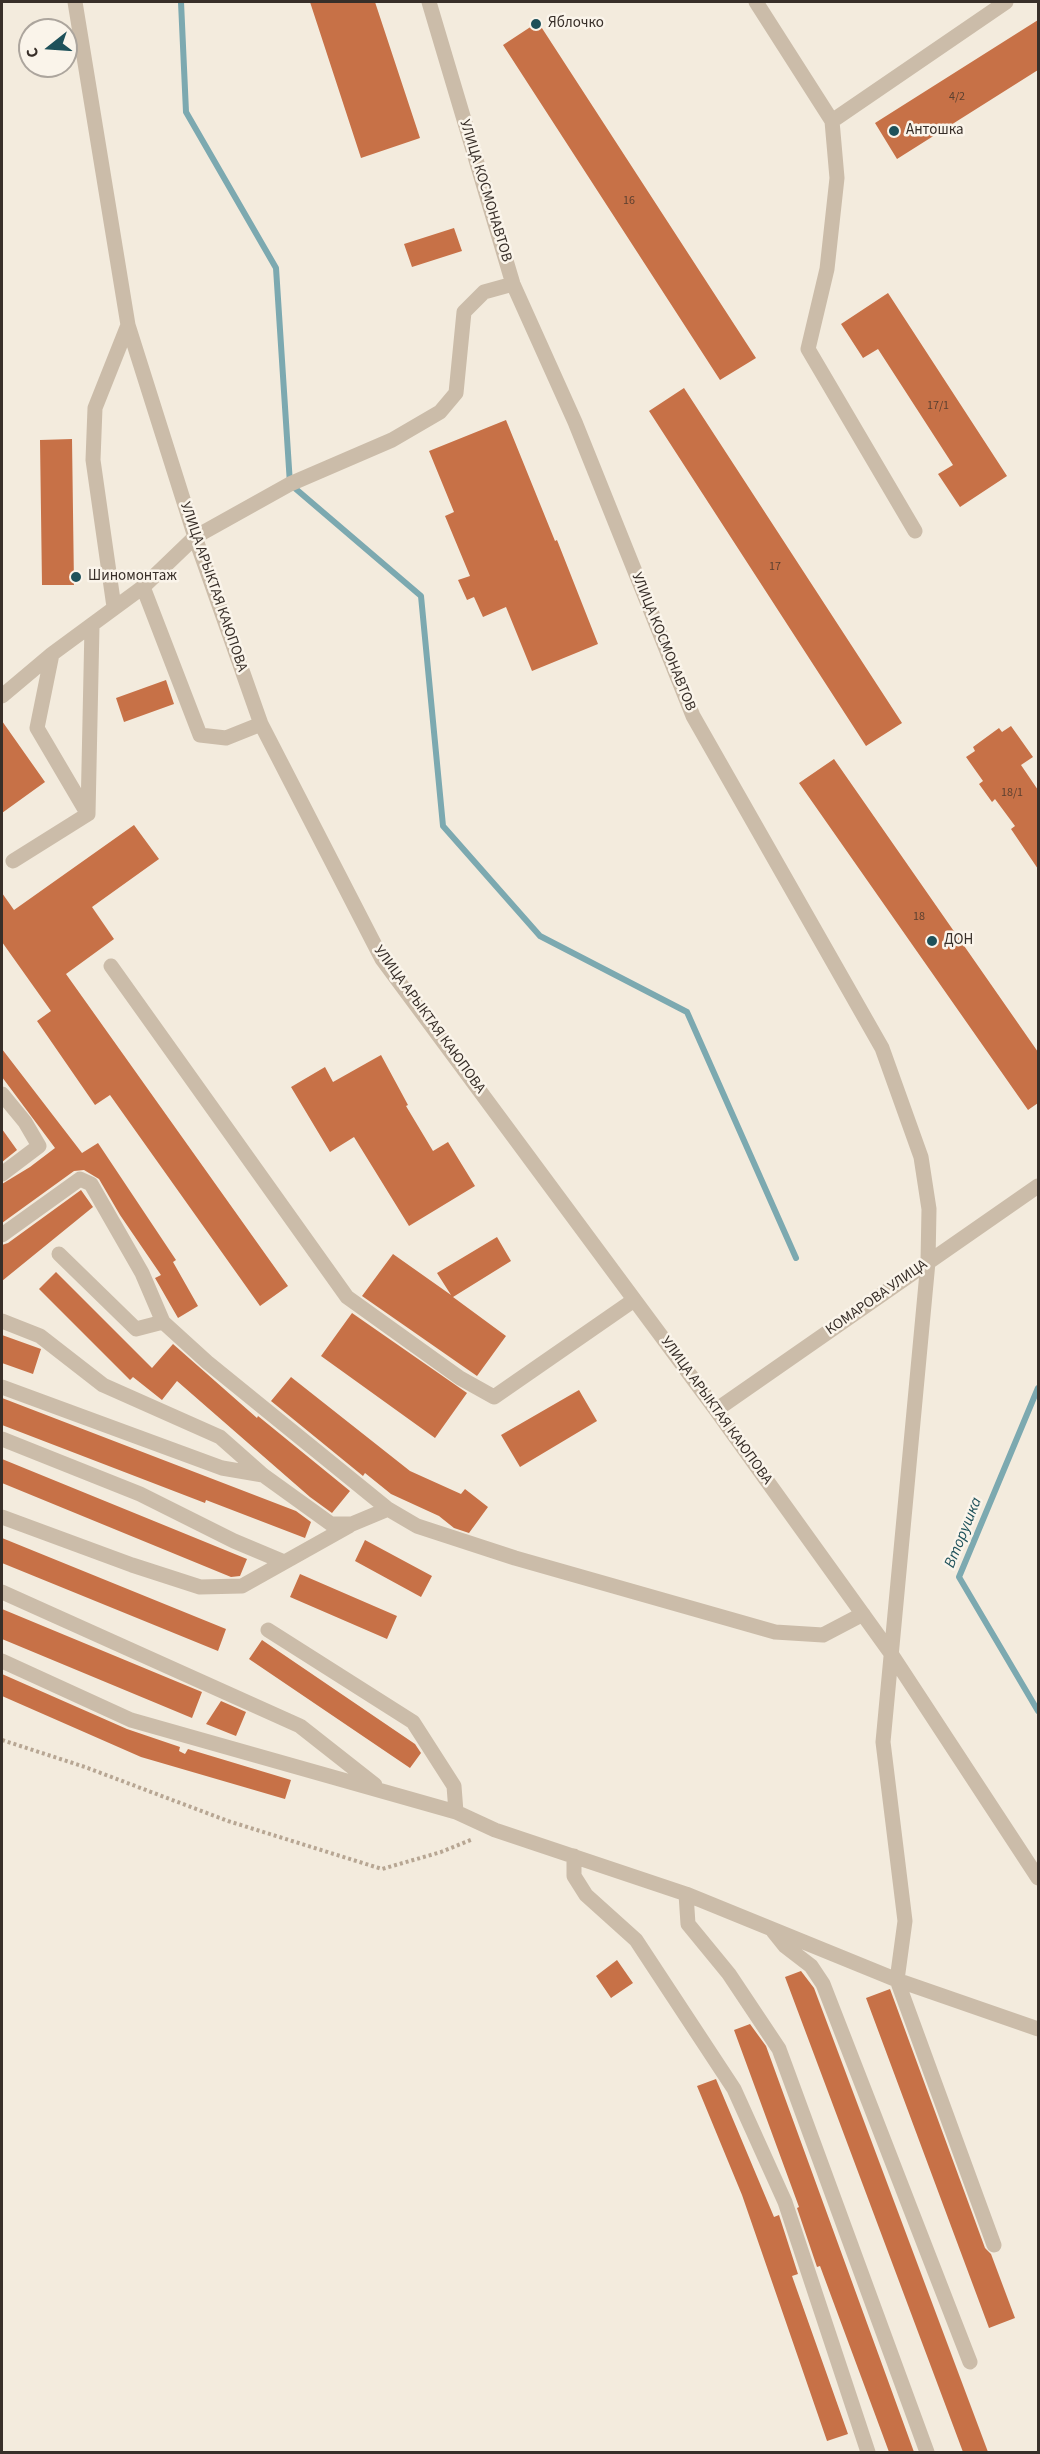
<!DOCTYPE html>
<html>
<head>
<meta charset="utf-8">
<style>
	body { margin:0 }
	#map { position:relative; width:1040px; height:2454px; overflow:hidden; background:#f3ebdd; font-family:"Source Sans 3",sans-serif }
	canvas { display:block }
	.frame { position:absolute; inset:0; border:3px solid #382f29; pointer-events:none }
	.north { position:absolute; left:18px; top:18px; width:60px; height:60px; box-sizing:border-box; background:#faf4ea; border:2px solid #aca59d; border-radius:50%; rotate:253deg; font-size:16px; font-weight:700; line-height:24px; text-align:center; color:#382f29 }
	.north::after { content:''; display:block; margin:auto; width:21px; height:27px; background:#1e515a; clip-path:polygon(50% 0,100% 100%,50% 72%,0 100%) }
</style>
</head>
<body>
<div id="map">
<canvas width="1040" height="2454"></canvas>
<div class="frame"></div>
<div class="north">С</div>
</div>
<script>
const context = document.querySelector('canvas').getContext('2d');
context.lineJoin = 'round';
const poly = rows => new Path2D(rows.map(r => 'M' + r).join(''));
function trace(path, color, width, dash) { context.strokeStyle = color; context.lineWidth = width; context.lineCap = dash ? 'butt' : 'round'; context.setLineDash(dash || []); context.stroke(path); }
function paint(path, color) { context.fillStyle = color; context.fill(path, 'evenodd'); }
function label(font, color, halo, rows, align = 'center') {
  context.font = font + ' "Source Sans 3",sans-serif'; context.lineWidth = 5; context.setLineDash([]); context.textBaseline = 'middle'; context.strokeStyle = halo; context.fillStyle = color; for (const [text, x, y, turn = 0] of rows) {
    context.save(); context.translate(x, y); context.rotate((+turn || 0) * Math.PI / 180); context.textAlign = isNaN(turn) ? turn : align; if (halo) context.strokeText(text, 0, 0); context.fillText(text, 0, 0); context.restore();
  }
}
const stream = poly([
	[181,2,186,112,276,268,290,484,421,596,443,826,540,936,687,1012,796,1258],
	[1038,1388,959,1577,1038,1711]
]);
const building = poly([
	[310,2,375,2,420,138,361,158],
	[1038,20,1038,70,897,159,875,123],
	[538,22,756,358,720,380,503,45],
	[454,228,462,251,412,267,404,244],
	[888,293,1007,476,960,507,938,474,953,465,878,349,863,358,841,324],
	[684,388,902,723,866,746,649,411],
	[506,420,555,541,557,540,598,644,532,671,506,607,483,617,474,597,467,600,458,580,470,576,445,516,454,512,429,451],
	[72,439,74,585,42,585,40,440],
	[166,680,174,704,124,722,116,698],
	[2,721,45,782,2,813],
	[1011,726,1033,757,1021,765,1038,790,1038,869,1011,829,1015,826,995,799,992,802,979,784,983,781,966,757,975,751,973,747,999,728,1002,732],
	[834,759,1038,1052,1038,1103,1028,1110,799,783],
	[134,825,159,859,92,907,114,939,66,974,288,1286,260,1306,110,1095,95,1105,37,1021,51,1011,2,942,2,893,14,910],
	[2,1049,82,1153,98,1143,176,1260,173,1262,198,1306,178,1318,155,1278,161,1275,120,1215,99,1179,84,1170,74,1171,2,1223,2,1184,30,1167,55,1148,2,1077],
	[381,1055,408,1105,406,1106,433,1151,448,1142,475,1186,409,1226,354,1137,330,1152,291,1087,325,1067,333,1082],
	[2,1129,17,1150,2,1162],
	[81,1190,93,1207,2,1281,2,1245,8,1243],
	[497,1237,511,1261,453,1297,506,1336,477,1376,362,1296,393,1254,451,1295,437,1273],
	[56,1272,152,1368,173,1344,257,1418,258,1416,350,1491,332,1513,310,1497,177,1381,162,1400,133,1377,130,1380,39,1289],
	[352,1313,467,1393,435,1438,321,1356],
	[2,1335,41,1349,33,1374,2,1363],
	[291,1377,410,1471,461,1494,465,1489,488,1507,469,1533,454,1528,439,1516,391,1494,365,1473,363,1476,271,1401],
	[579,1390,597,1421,520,1467,501,1435],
	[2,1398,296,1511,311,1522,305,1538,206,1500,205,1503,2,1425],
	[2,1459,247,1559,240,1576,231,1577,2,1483],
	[2,1538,226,1629,218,1651,2,1563],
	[365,1540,432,1576,421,1597,355,1561],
	[300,1574,397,1616,387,1639,290,1597],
	[2,1609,202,1692,192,1718,2,1639],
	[262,1640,415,1744,421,1753,410,1768,249,1659],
	[2,1674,127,1729,180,1747,179,1751,185,1754,188,1749,291,1780,285,1799,141,1757,2,1696],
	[221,1701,246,1712,236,1736,206,1724],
	[617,1960,633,1983,611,1998,596,1976],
	[801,1971,814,1988,988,2452,963,2452,785,1977],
	[890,1989,985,2248,991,2254,1015,2318,989,2328,866,1998],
	[750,2024,766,2046,914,2452,889,2452,820,2266,817,2267,797,2208,799,2207,734,2030],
	[716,2079,774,2217,779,2215,798,2274,792,2276,848,2434,827,2441,742,2195,697,2086]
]);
const path = poly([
	[2,1740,85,1767,228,1821,382,1869,441,1852,473,1839]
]);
const minor = poly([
	[75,2,128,325,195,537,261,724,382,959,716,1410,890,1652,1038,1878],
	[429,2,513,284,575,422,693,716,882,1048,921,1157,929,1209,928,1262,883,1742,905,1921,897,1980,994,2245],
	[756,2,832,121,837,178,827,269,808,349,915,531],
	[832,121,1006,2],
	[143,587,200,735,226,738,261,724],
	[114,607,93,460,95,408,128,325],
	[52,654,37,728,87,813],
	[2,696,52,654,143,587,195,537,290,484,392,440,440,412,456,393,464,312,484,292,513,284],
	[13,861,88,814,92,626],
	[111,966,347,1297,460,1378,494,1397,634,1300],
	[2,1094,25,1122,39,1146,2,1174],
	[2,1235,80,1179,91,1184,142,1273,163,1322,207,1362,388,1509,417,1526,515,1558,775,1632,823,1635,863,1614],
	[59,1254,136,1329,163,1322],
	[2,1321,40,1336,103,1385,220,1437,263,1475,331,1524,352,1524,388,1509],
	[2,1387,222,1468,263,1475],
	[716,1410,1038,1186],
	[2,1439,140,1494,234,1541,284,1562],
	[2,1517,132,1565,200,1587,242,1586,349,1526],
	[2,1592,300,1726,375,1785],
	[268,1630,413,1722,454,1786,456,1812],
	[2,1661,131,1720,456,1812,495,1830,686,1894,897,1980,1038,2029],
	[574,1856,574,1876,586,1895,636,1940,734,2089,785,2202,868,2452],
	[686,1894,688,1924,729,1974,779,2049,927,2452],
	[773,1931,785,1946,811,1966,823,1984,970,2362]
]);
const markers = [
	[536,24,6,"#1e515a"],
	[894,131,6,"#1e515a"],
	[76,577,6,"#1e515a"],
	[932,941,6,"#1e515a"]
];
const numberNames = [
	["4/2",957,97],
	["16",629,201],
	["17/1",938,406],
	["17",775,567],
	["18/1",1012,793],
	["18",919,917]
];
const poiNames = [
	["Яблочко",548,24],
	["Антошка",906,131],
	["Шиномонтаж",88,577],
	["ДОН",944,941]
];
const streetNames = [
	["УЛИЦА КОСМОНАВТОВ",485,191,73],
	["УЛИЦА АРЫКТАЯ КАЮПОВА",213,587,71],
	["УЛИЦА КОСМОНАВТОВ",663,642,68],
	["УЛИЦА АРЫКТАЯ КАЮПОВА",429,1020,54],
	["КОМАРОВА УЛИЦА",877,1298,-35],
	["УЛИЦА АРЫКТАЯ КАЮПОВА",716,1411,54]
];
const waterNames = [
	["Вторушка",964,1533,-68]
];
trace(stream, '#7ca9b0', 6);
paint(building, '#c77147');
trace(path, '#b7a693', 4, [3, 3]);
trace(minor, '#cbbca9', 15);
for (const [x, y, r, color] of markers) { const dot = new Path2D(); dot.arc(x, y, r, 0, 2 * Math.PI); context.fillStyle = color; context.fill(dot); trace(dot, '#faf4ea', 2); }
label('12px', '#5c4030', null, numberNames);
label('15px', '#382f29', '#faf4ea', poiNames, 'left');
label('15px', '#382f29', '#faf4ea', streetNames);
label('italic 16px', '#1e515a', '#faf4ea', waterNames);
</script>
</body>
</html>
